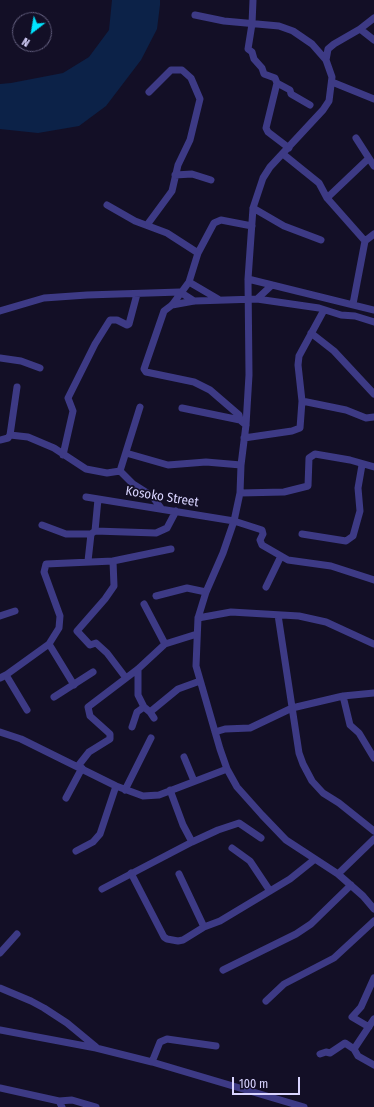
<!DOCTYPE html>
<html>
<head>
<meta charset="utf-8">
<style>
	body { margin:0 }
	#map { position:relative; width:374px; height:1107px; overflow:hidden; background:#130f26; font-family:"Fira Sans Condensed",sans-serif }
	canvas { display:block }
	.north { position:absolute; left:12px; top:12px; width:40px; height:40px; box-sizing:border-box; background:#130f26; border:1px solid #625e7d; border-radius:50%; rotate:211deg; font-size:11px; font-weight:700; line-height:16px; text-align:center; color:#d9d4ff }
	.north::after { content:''; display:block; margin:auto; width:14px; height:18px; background:#00e5ff; clip-path:polygon(50% 0,100% 100%,50% 72%,0 100%) }
	.scale { position:absolute; left:232px; top:1077px; width:68px; height:18px; box-sizing:border-box; border:2px solid #d9d4ff; border-top:0; padding-left:5px; font-size:12px; line-height:14px; white-space:nowrap; color:#d9d4ff; -webkit-text-stroke:3px #130f26; paint-order:stroke }
</style>
</head>
<body>
<div id="map">
<canvas width="374" height="1107"></canvas>
<div class="north">N</div>
<div class="scale">100 m</div>
</div>
<script>
const context = document.querySelector('canvas').getContext('2d');
context.lineJoin = 'round';
function paint(path, color) { context.fillStyle = color; context.fill(path, 'evenodd'); }
const poly = rows => new Path2D(rows.map(r => 'M' + r).join(''));
function trace(path, color, width, dash) { context.strokeStyle = color; context.lineWidth = width; context.lineCap = dash ? 'butt' : 'round'; context.setLineDash(dash || []); context.stroke(path); }
function label(font, color, halo, rows, align = 'center') {
  context.font = font + ' "Fira Sans Condensed",sans-serif'; context.lineWidth = 3.5; context.setLineDash([]); context.textBaseline = 'middle'; context.strokeStyle = halo; context.fillStyle = color; for (const [text, x, y, turn = 0] of rows) {
    context.save(); context.translate(x, y); context.rotate((+turn || 0) * Math.PI / 180); context.textAlign = isNaN(turn) ? turn : align; if (halo) context.strokeText(text, 0, 0); context.fillText(text, 0, 0); context.restore();
  }
}
const water = poly([
	[112,0,160,0,160,5,157,29,141,60,106,106,79,126,38,133,0,129,0,84,11,83,63,73,89,57,109,30]
]);
const minor = poly([
	[253,0,252,24,248,49,252,52,254,59,262,68,264,74,275,78,277,83,290,90,291,94,310,105],
	[195,15,224,21,279,26,293,31,312,44,326,60],
	[374,18,360,29,334,44,328,49,326,60,332,77,329,101,323,110,270,167,263,178,253,208,248,279,249,375,246,425,241,465,240,493,234,521,223,553,206,592,198,618,196,666,220,749,227,769,237,787,262,815,286,840,338,874,363,896,374,909],
	[360,29,374,40],
	[332,82,374,99],
	[277,83,266,128,268,132,289,148],
	[356,138,374,166],
	[283,154,319,183,327,198,365,241,353,304],
	[175,175,192,174,211,180],
	[327,198,368,159],
	[107,205,135,221,167,233,198,253],
	[253,208,284,226,321,240],
	[147,225,172,191,178,165,190,140,200,99,191,78,182,70,171,70,149,92],
	[365,241,374,234],
	[248,279,374,310],
	[189,282,218,299],
	[257,299,272,285],
	[172,305,194,301,257,299,319,308,341,315,355,316,374,322],
	[0,311,44,298,87,295,180,292,194,301],
	[311,333,334,351,374,394],
	[0,358,21,361,40,368],
	[302,401,346,410,366,418,374,417],
	[182,408,240,420],
	[246,425,240,420,239,415,210,390,194,382,146,372,144,369,164,311,172,305,189,282,198,253,214,223,221,220,252,226],
	[10,435,28,437,54,448,86,469,107,473,120,471,133,484,152,496,161,508],
	[244,438,292,431,300,428,302,401,298,365,299,356,324,310],
	[0,440,8,438,10,435,17,387],
	[126,453,168,465,206,462,241,465],
	[63,455,73,411,68,398,95,344,110,320,117,320,127,325,129,324,137,294],
	[120,471,140,407],
	[240,493,284,492,308,486,309,458,315,454,350,460,374,467],
	[86,497,234,521,262,530,263,534,260,540,262,545,288,560,331,566,374,580],
	[42,525,66,534,91,534,95,531,156,533,167,528,176,511],
	[95,531,98,499],
	[302,534,346,541,353,536,360,511,358,488,362,465],
	[88,561,91,534],
	[266,587,281,556],
	[156,596,187,588,206,592],
	[144,604,165,644],
	[278,615,299,753,303,764,312,781,323,793,339,803,374,831],
	[0,616,15,611],
	[198,618,231,612,299,616,326,622,374,644],
	[49,644,59,628,60,616,44,572,46,564,113,561],
	[138,669,138,695,144,707,150,712,154,718],
	[6,675,27,710],
	[0,678,6,675,49,644,74,685],
	[126,678,107,653,96,643,90,645,77,631,105,599,114,586,113,561,171,549],
	[343,696,350,725,359,733,374,758],
	[54,697,93,672],
	[150,712,178,689,200,681],
	[132,727,137,712,144,707],
	[0,732,21,739,116,786,143,796,159,795,227,769],
	[215,732,225,729,250,728,292,708,343,696,374,693],
	[184,757,194,781],
	[78,766,89,752,110,739,110,734,90,716,88,707,138,669,165,644,197,634],
	[125,790,151,738],
	[66,798,82,768],
	[192,842,218,830,239,823,261,838],
	[232,848,250,861,270,891],
	[76,851,93,842,100,834,116,786],
	[131,873,164,937,167,939,178,941,183,940,204,927,220,921,290,879,315,859],
	[179,874,204,927],
	[338,874,374,839],
	[102,889,192,842,183,825,170,790],
	[0,953,17,934],
	[223,970,296,934,311,924,351,885],
	[0,988,31,1001,44,1008,67,1023,96,1047],
	[266,1001,284,984,334,958,374,921],
	[369,1027,352,1017,361,1007,374,978],
	[0,1030,96,1048,152,1062,304,1107],
	[354,1049,374,1019],
	[320,1054,326,1052,330,1053,345,1043,354,1049,358,1056,374,1065],
	[152,1062,160,1042,167,1039,216,1046],
	[0,1088,59,1101,62,1107],
	[59,1101,72,1100,96,1107]
]);
const streetNames = [
	["Kosoko Street",162,497,9]
];
paint(water, '#0c2248');
trace(minor, '#3d3a85', 7);
label('13px', '#d9d4ff', '#130f26', streetNames);
</script>
</body>
</html>
